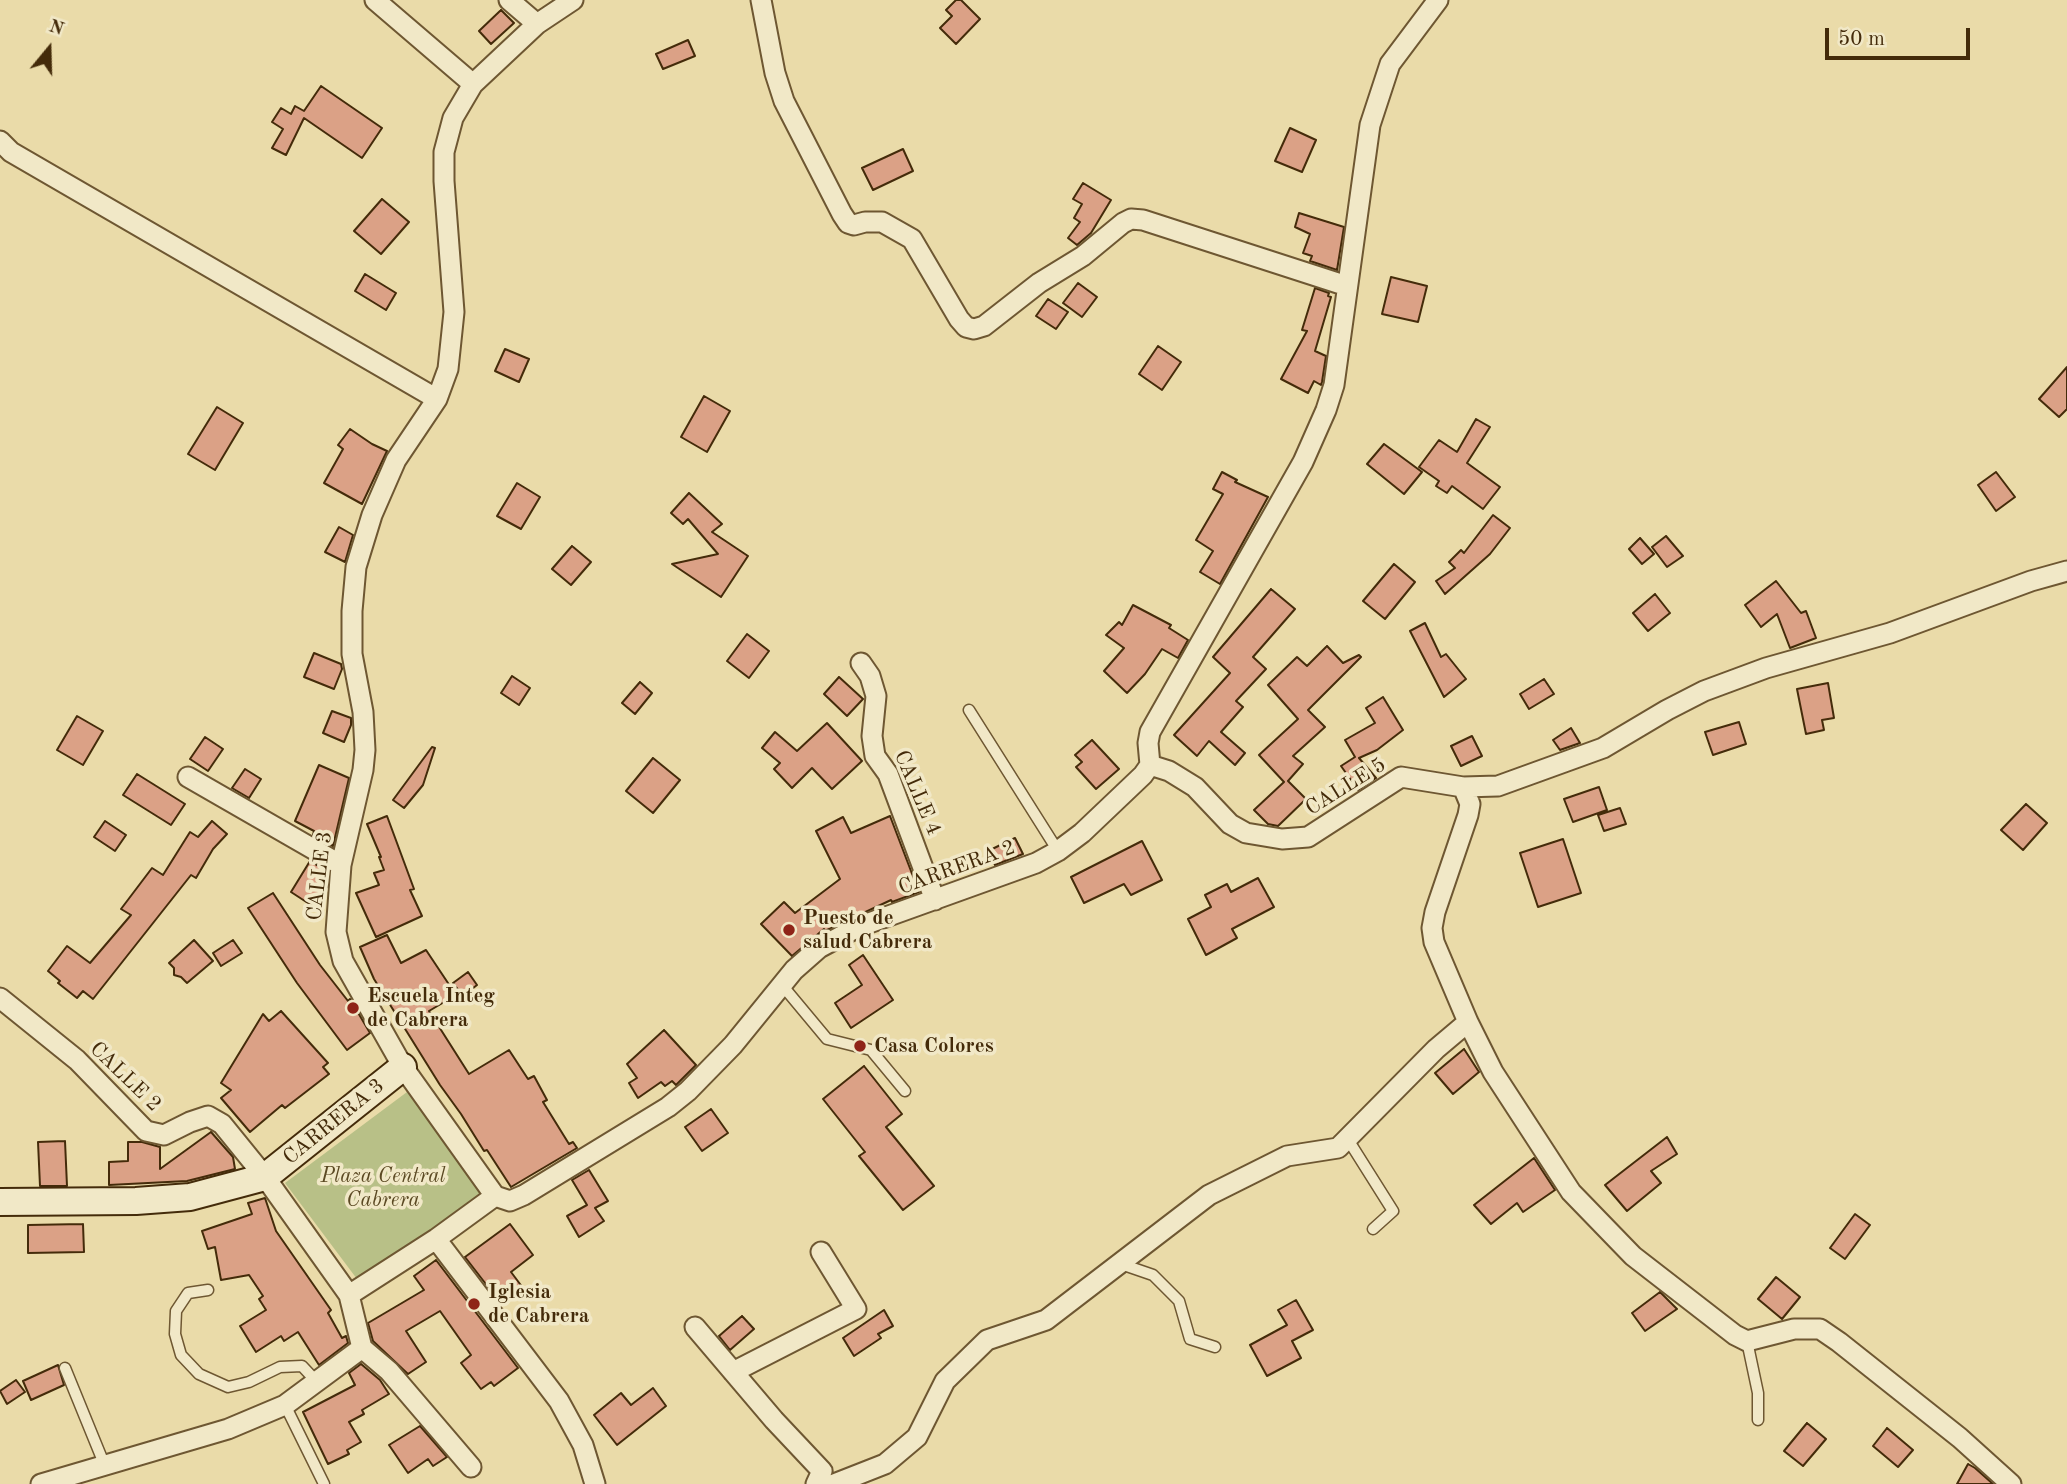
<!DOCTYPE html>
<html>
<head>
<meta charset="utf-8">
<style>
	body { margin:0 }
	#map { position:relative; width:2067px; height:1484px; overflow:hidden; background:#eadba9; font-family:"Old Standard TT",serif }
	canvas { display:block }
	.north { position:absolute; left:14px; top:14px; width:70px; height:70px; -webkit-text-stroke:5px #f1e8c7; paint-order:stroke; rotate:19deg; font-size:19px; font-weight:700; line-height:28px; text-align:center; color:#442b0a }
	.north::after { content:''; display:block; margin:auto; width:24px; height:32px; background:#442b0a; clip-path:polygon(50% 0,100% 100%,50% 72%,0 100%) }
	.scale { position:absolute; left:1825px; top:28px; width:145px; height:32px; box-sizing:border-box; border:4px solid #442b0a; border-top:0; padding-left:9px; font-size:21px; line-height:24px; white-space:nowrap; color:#442b0a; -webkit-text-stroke:5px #f1e8c7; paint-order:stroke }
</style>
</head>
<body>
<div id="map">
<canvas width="2067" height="1484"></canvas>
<div class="north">N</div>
<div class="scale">50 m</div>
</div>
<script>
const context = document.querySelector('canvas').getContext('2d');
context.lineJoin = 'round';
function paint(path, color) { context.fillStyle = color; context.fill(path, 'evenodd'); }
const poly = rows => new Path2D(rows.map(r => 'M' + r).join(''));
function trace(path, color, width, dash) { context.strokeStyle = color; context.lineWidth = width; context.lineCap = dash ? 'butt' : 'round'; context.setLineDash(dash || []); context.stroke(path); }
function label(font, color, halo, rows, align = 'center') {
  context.font = font + ' "Old Standard TT",serif'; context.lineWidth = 7; context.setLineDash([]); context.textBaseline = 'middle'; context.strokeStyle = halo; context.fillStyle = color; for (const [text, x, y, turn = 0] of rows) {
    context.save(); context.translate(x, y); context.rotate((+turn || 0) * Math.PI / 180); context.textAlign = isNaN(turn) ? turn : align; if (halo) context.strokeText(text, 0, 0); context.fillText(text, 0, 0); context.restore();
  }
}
const green = poly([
	[407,1092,483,1194,360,1283,285,1183]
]);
const building = poly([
	[956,0,961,0,980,19,956,44,940,28,952,16,946,10,956,0],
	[501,10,514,23,491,44,479,31,501,10],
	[688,40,695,56,663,69,656,54,688,40],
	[321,86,382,128,362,158,304,118,286,155,272,148,283,129,272,122,281,108,291,114,295,106,304,111,321,86],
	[1290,128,1316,140,1302,172,1275,161,1290,128],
	[903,149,913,171,873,190,862,168,903,149],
	[1083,183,1111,200,1091,233,1077,245,1068,238,1080,222,1074,218,1082,204,1073,199,1083,183],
	[382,199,409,222,381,254,354,231,382,199],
	[1299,213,1344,227,1337,270,1310,261,1312,256,1303,253,1310,234,1295,227,1299,213],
	[365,274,396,293,386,310,355,291,365,274],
	[1391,277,1427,286,1418,322,1382,314,1391,277],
	[1078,283,1097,297,1082,317,1063,303,1078,283],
	[1315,288,1329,293,1328,296,1331,297,1315,351,1326,356,1322,382,1321,385,1314,381,1308,393,1281,379,1307,331,1302,330,1315,288],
	[1048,299,1068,312,1056,329,1036,316,1048,299],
	[1158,346,1181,362,1162,390,1139,374,1158,346],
	[505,349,529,359,519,382,495,371,505,349],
	[2067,367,2067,409,2059,417,2039,399,2067,367],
	[704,396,730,411,707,452,681,437,704,396],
	[217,407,243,423,215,470,188,454,217,407],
	[1476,419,1490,427,1467,463,1500,487,1483,509,1452,486,1447,493,1436,486,1439,481,1419,467,1439,440,1457,452,1476,419],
	[350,429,372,444,387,451,362,504,324,483,343,449,338,445,350,429],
	[1384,444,1422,472,1404,494,1367,464,1384,444],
	[1222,472,1237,480,1235,482,1268,497,1220,584,1200,572,1213,551,1196,540,1223,494,1213,489,1222,472],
	[1996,472,2015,497,1996,511,1978,485,1996,472],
	[517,483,540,497,521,529,497,516,517,483],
	[689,493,722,524,712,532,748,556,721,597,672,564,718,554,688,519,683,524,671,513,689,493],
	[1493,515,1510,528,1490,554,1445,594,1436,581,1455,568,1449,562,1461,550,1464,553,1493,515],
	[339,527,353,535,345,562,325,552,339,527],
	[1666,536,1683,556,1667,567,1652,547,1666,536],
	[1640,538,1654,554,1642,564,1629,549,1640,538],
	[572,546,591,562,571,585,552,569,572,546],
	[1394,564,1415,582,1385,619,1363,601,1394,564],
	[1776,581,1801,613,1806,611,1816,638,1790,648,1777,614,1761,627,1745,605,1776,581],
	[1271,589,1295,609,1253,657,1266,669,1236,701,1243,707,1221,732,1245,753,1235,765,1209,741,1197,756,1174,735,1230,673,1213,657,1271,589],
	[1655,594,1670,613,1648,631,1633,613,1655,594],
	[1133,605,1171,625,1169,628,1188,640,1178,658,1162,649,1145,674,1127,693,1104,671,1124,648,1106,635,1119,622,1122,625,1133,605],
	[1425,623,1441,657,1446,654,1466,679,1444,697,1410,631,1425,623],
	[747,634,769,651,749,678,727,661,747,634],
	[1327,646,1343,663,1359,655,1361,657,1308,710,1325,727,1293,756,1303,764,1288,781,1306,799,1278,826,1268,824,1254,810,1284,782,1259,755,1298,719,1268,685,1297,657,1307,666,1327,646],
	[314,653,341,664,342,669,334,689,304,677,314,653],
	[512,676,530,688,519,705,501,693,512,676],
	[839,677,863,699,847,716,824,694,839,677],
	[1544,679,1554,694,1529,709,1520,694,1544,679],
	[640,682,652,693,635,714,622,703,640,682],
	[1828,683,1834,718,1822,720,1824,730,1806,734,1797,689,1828,683],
	[1383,697,1403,730,1377,750,1359,758,1376,778,1358,790,1341,766,1355,757,1345,740,1375,723,1366,708,1383,697],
	[332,711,351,718,351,725,344,742,323,733,332,711],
	[77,716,103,731,83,765,57,750,77,716],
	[1739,722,1746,744,1713,755,1705,732,1739,722],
	[827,723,862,761,832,789,812,768,792,788,774,769,780,763,762,748,775,732,797,751,827,723],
	[1571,728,1580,743,1560,750,1553,740,1571,728],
	[1472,736,1482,756,1461,766,1451,746,1472,736],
	[205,737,223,749,208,771,190,759,205,737],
	[1092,740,1119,769,1096,789,1076,767,1082,762,1075,755,1092,740],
	[432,747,435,748,423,785,404,808,393,800,432,747],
	[653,758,680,780,653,813,626,791,653,758],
	[319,765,349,778,333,846,313,835,314,831,295,821,319,765],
	[245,769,261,779,249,798,232,788,245,769],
	[137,774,185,804,171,825,123,795,137,774],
	[1599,787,1607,810,1573,822,1564,799,1599,787],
	[2026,804,2047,823,2023,850,2001,830,2026,804],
	[1620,808,1626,824,1604,831,1598,815,1620,808],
	[387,816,414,889,410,890,422,916,376,937,356,893,379,885,374,873,384,870,379,857,381,857,367,824,387,816],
	[890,816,919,892,892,902,891,900,825,931,824,929,792,956,761,924,784,902,795,913,840,879,816,831,843,817,851,833,890,816],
	[105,821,126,835,115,851,94,837,105,821],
	[212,821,227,834,213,849,196,878,191,875,93,999,83,991,77,998,58,983,60,981,48,971,67,946,90,963,131,915,121,909,152,868,163,875,190,832,198,837,212,821],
	[1015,838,1023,854,995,865,988,851,1015,838],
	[1563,839,1581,893,1538,907,1520,853,1563,839],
	[1142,841,1162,880,1131,895,1124,884,1084,903,1071,877,1142,841],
	[310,861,328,872,327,887,314,907,291,892,310,861],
	[1258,878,1274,907,1232,929,1237,938,1206,955,1188,919,1211,907,1205,895,1227,884,1231,892,1258,878],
	[273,893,320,965,348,1001,350,999,370,1033,347,1050,297,983,248,908,273,893],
	[387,935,401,963,426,950,456,995,429,1011,469,1074,509,1050,528,1079,534,1076,547,1100,543,1102,569,1144,573,1142,577,1148,511,1187,487,1150,484,1151,461,1114,440,1085,374,979,360,947,387,935],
	[194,940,213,961,187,983,181,977,174,975,174,968,169,963,194,940],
	[233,940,242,953,221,966,213,953,233,940],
	[863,955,893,1000,851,1028,835,1003,862,985,849,965,863,955],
	[468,972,477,985,463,996,453,983,468,972],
	[281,1011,328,1063,323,1067,329,1074,285,1108,282,1105,250,1132,221,1098,231,1090,221,1083,263,1014,269,1021,281,1011],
	[664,1030,696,1065,676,1085,672,1081,665,1086,661,1082,638,1098,629,1083,637,1078,627,1064,664,1030],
	[1464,1049,1479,1072,1453,1094,1435,1073,1464,1049],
	[864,1066,902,1114,886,1127,934,1186,903,1210,859,1156,865,1152,823,1099,864,1066],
	[711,1109,728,1133,702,1151,685,1127,711,1109],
	[211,1132,233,1157,235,1169,187,1181,109,1185,109,1162,128,1161,128,1142,142,1142,160,1147,160,1169,211,1132],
	[1667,1137,1677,1154,1651,1171,1661,1183,1627,1211,1605,1185,1667,1137],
	[65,1141,67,1186,40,1186,38,1142,65,1141],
	[1534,1158,1555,1190,1523,1212,1517,1203,1491,1224,1474,1205,1534,1158],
	[589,1170,608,1201,595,1208,604,1221,579,1237,567,1216,587,1205,572,1180,589,1170],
	[265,1198,276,1231,331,1310,328,1313,342,1338,346,1336,348,1343,319,1365,298,1332,284,1341,281,1336,256,1352,240,1326,266,1310,259,1299,263,1296,249,1275,221,1280,215,1247,208,1249,202,1231,252,1214,248,1203,265,1198],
	[1855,1214,1870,1225,1845,1259,1830,1248,1855,1214],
	[83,1224,84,1252,28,1253,28,1225,83,1224],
	[510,1224,533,1255,511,1272,523,1288,502,1305,465,1257,510,1224],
	[436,1260,518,1368,494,1386,491,1382,481,1389,461,1363,471,1355,440,1311,406,1331,426,1362,408,1374,373,1341,368,1323,424,1290,414,1276,436,1260],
	[1776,1277,1800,1297,1782,1319,1758,1299,1776,1277],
	[1660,1292,1677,1309,1645,1331,1632,1313,1660,1292],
	[1296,1300,1313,1330,1292,1341,1301,1358,1267,1376,1250,1345,1287,1325,1278,1310,1296,1300],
	[884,1310,893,1326,878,1334,881,1338,854,1356,843,1338,884,1310],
	[742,1316,754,1329,730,1350,719,1336,742,1316],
	[361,1364,380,1380,389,1394,362,1410,364,1414,349,1422,361,1442,347,1450,349,1454,328,1464,303,1412,355,1385,349,1373,361,1364],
	[58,1365,64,1385,31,1400,23,1381,58,1365],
	[16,1380,25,1392,7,1404,0,1391,16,1380],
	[653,1388,666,1406,617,1445,594,1415,621,1393,631,1405,653,1388],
	[1807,1423,1826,1439,1803,1466,1784,1451,1807,1423],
	[420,1426,447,1457,433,1466,428,1459,408,1473,389,1445,420,1426],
	[1887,1428,1913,1450,1898,1467,1873,1446,1887,1428],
	[1968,1464,1975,1468,1993,1484,1957,1484,1968,1464]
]);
const lane = poly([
	[969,710,1058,851],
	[782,985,827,1039,871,1050,905,1091],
	[1347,1138,1393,1211,1373,1229],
	[1121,1264,1153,1275,1179,1301,1190,1339,1215,1347],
	[208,1290,188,1293,176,1311,175,1334,181,1355,199,1374,228,1387,249,1382,280,1367,302,1366,316,1381],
	[1747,1341,1758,1393,1758,1420],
	[65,1368,105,1466],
	[285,1405,324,1484]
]);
const street = poly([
	[375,0,473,84],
	[509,0,537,24],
	[761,0,775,73,784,101,842,214,848,223,854,225,865,222,882,222,912,239,959,319,966,327,974,329,984,326,1039,283,1083,256,1123,223,1131,219,1143,220,1347,286],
	[0,141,11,152,437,399],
	[861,663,870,676,876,696,872,736,875,756,888,774,935,900],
	[1150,765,1169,771,1195,787,1230,824,1246,833,1282,839,1308,837,1401,777,1463,787,1498,786,1603,748,1667,710,1704,691,1766,668,1890,633,2031,581,2067,571],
	[188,777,341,865],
	[1463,787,1470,804,1468,815,1435,912,1432,928,1434,942,1468,1022,1493,1072,1571,1192,1633,1256,1735,1335,1747,1341,1794,1329,1820,1329,1839,1342,1960,1438,2011,1484],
	[0,998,77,1060,146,1131,164,1135,190,1122,208,1116,222,1124,265,1177,349,1295,362,1348,389,1371,471,1467],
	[495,1196,510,1201,524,1195,668,1107,688,1091,733,1045,794,970,819,948,858,927,1036,863,1058,851,1082,833,1143,775,1150,765,1148,743,1150,732,1303,462,1326,410,1334,385,1370,125,1390,64,1438,0],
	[495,1196,403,1067,343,961,336,932,341,865,363,770,365,750,363,712,352,654,352,611,356,567,372,515,396,460,437,399,448,369,454,312,444,181,444,152,453,118,473,84,537,24,573,0],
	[436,1239,559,1401,583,1445,595,1484],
	[349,1295,436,1239,495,1196],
	[695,1327,774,1420,822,1471,816,1484],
	[733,1372,856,1309,821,1252],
	[41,1484,228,1429,285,1405,362,1348],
	[834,1484,885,1464,917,1437,945,1381,987,1340,1046,1320,1209,1195,1287,1156,1338,1148,1436,1049,1468,1022]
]);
const secondary = poly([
	[0,1202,136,1201,190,1197,265,1177,403,1067]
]);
const markers = [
	[789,930,7,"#8f2418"],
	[353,1008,7,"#8f2418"],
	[860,1046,7,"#8f2418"],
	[474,1304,7,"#8f2418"]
];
const streetNames = [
	["CALLE 5",1346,787,-32],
	["CALLE 4",917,793,67],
	["CARRERA 2",957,868,-20],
	["CALLE 3",320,876,-83],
	["CALLE 2",125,1077,44],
	["CARRERA 3",334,1122,-39]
];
const poiNames = [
	["Puesto de",803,918],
	["salud Cabrera",803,942],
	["Escuela Integ",367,996],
	["de Cabrera",367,1020],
	["Casa Colores",874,1046],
	["Iglesia",488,1292],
	["de Cabrera",488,1316]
];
const parkNames = [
	["Plaza Central",383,1176],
	["Cabrera",383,1200]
];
paint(green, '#b8c087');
paint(building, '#dba186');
trace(building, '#442b0a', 2);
trace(lane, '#6e5732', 13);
trace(street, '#6e5732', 23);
trace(secondary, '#442b0a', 30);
trace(lane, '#f1e8c7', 10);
trace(street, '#f1e8c7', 19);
trace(secondary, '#f1e8c7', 26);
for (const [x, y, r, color] of markers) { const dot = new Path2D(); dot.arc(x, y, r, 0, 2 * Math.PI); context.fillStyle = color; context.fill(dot); trace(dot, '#f1e8c7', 2.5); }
label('21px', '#442b0a', '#f1e8c7', streetNames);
label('bold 21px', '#442b0a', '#f1e8c7', poiNames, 'left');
label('italic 21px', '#5b4923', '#f1e8c7', parkNames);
</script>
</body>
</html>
